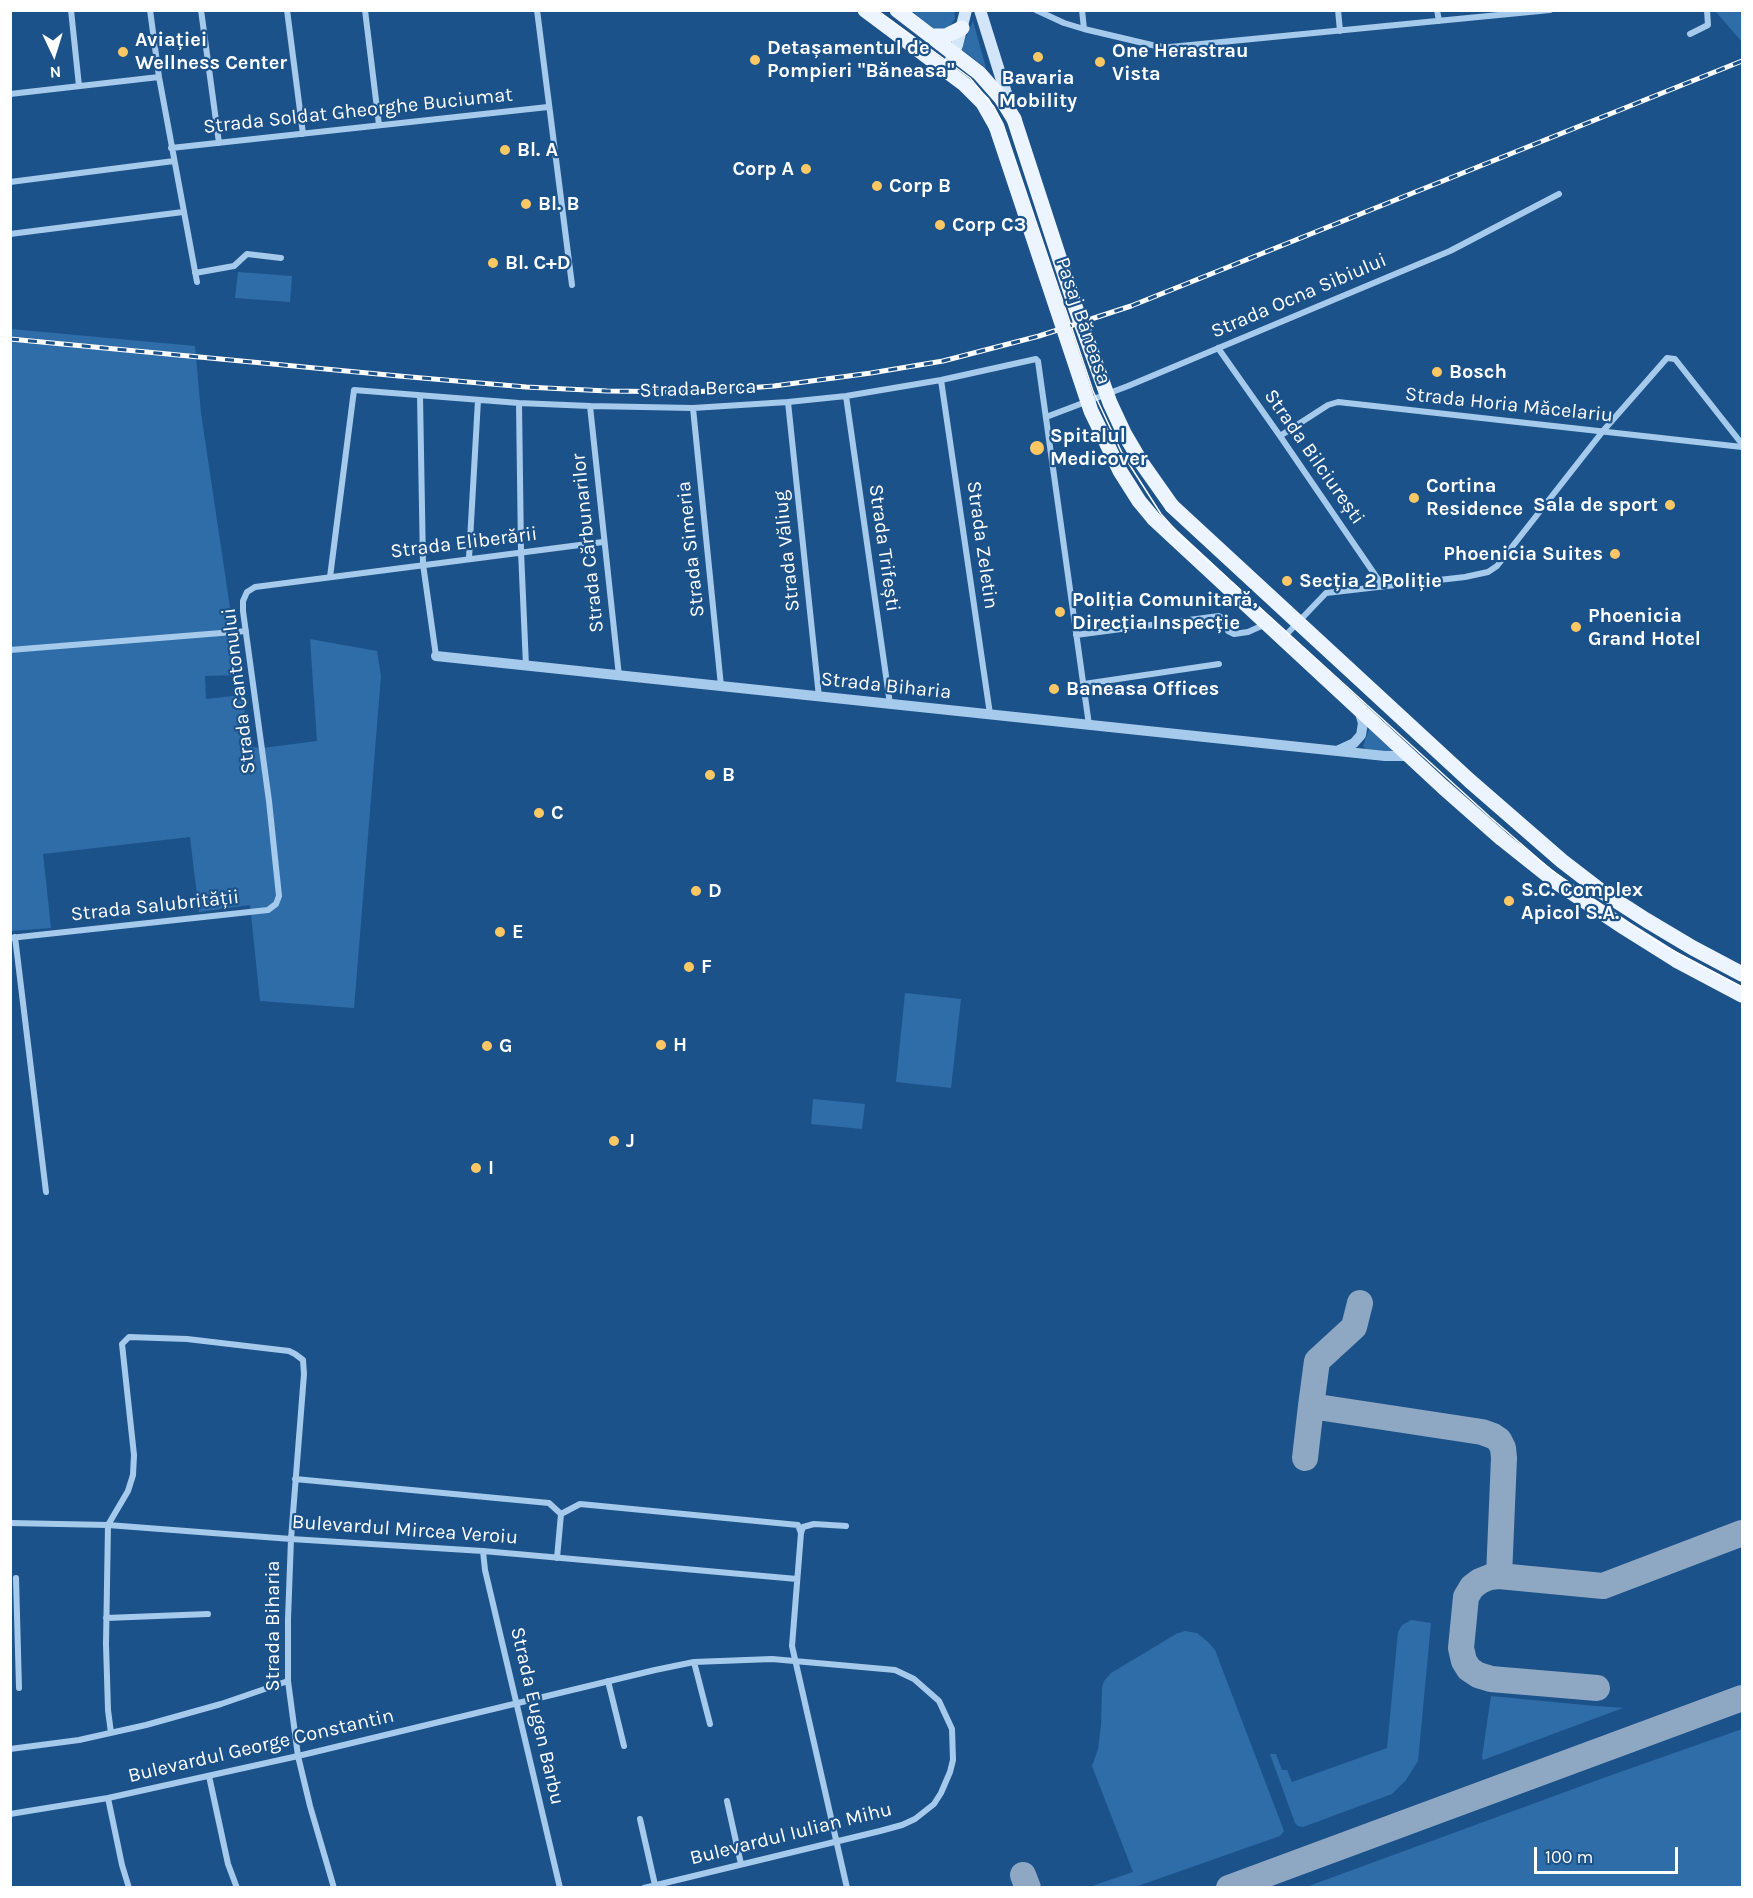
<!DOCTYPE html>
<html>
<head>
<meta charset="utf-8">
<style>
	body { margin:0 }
	#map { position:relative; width:1753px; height:1898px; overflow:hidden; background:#1c528a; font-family:Karla,sans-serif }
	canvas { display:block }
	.frame { position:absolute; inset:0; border:12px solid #fff; pointer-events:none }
	.north { position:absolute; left:24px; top:24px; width:60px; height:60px; -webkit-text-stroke:4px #1c528a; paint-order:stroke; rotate:176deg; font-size:16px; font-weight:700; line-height:24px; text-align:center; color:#fff }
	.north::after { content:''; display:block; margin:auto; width:21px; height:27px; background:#fff; clip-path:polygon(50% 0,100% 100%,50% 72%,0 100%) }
	.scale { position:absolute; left:1534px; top:1847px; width:144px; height:27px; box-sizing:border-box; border:3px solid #fff; border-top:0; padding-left:8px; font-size:18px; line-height:21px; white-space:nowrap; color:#fff; -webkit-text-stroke:4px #1c528a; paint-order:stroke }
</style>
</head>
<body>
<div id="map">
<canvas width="1753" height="1898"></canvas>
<div class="frame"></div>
<div class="north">N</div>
<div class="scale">100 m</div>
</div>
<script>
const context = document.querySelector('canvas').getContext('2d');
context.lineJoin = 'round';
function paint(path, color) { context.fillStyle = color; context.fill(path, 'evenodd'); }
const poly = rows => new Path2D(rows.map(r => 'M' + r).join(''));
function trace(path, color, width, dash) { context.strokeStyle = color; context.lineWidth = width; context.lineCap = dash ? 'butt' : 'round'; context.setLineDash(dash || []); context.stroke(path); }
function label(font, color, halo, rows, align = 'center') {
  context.font = font + ' Karla,sans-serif'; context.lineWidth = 4.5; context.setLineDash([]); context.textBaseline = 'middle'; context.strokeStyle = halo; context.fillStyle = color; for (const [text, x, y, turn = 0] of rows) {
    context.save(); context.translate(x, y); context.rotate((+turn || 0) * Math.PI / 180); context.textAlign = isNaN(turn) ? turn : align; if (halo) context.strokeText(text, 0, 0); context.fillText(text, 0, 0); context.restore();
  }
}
const green = poly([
	[912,11,954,11,955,19,949,27,941,31,934,29],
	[1715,11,1742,11,1742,42,1723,20],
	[973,21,986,68,961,49],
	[238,272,292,276,290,302,235,298],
	[11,329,195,346,201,413,240,675,205,676,206,699,242,695,250,747,262,748,317,741,310,639,377,651,381,676,354,1008,260,1001,250,905,199,912,190,837,43,854,51,928,11,931],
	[1370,727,1393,750,1391,752,1366,749,1363,746],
	[905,993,961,999,951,1088,896,1082],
	[813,1099,865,1104,862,1129,811,1124],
	[1411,1620,1431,1623,1418,1761,1406,1780,1392,1794,1303,1827,1298,1826,1295,1823,1270,1754,1276,1754,1282,1770,1287,1770,1292,1782,1387,1748,1398,1632,1402,1625],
	[1185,1631,1197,1633,1208,1642,1215,1650,1284,1831,1280,1836,1135,1887,1089,1887,1133,1872,1092,1766,1098,1749,1101,1725,1102,1688,1104,1681,1111,1673,1176,1634],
	[1491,1696,1585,1705,1623,1708,1483,1760,1482,1757],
	[1742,1729,1742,1887,1306,1887,1606,1777]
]);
const taxiway = poly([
	[1311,1406,1317,1361,1354,1327,1360,1303],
	[1305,1458,1311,1406,1482,1432,1493,1436,1499,1440,1503,1448,1504,1458,1499,1576],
	[1597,1688,1491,1679,1478,1675,1469,1669,1464,1661,1461,1648,1466,1597,1472,1587,1480,1581,1490,1577,1499,1576,1603,1586,1742,1533],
	[1023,1875,1028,1888],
	[1229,1888,1742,1698]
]);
const minor = poly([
	[71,10,79,86],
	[150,10,159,77,197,282],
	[201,10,219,143],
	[287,10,303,134],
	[365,10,379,125],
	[537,10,572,285],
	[1036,10,1064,23,1084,29,1156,46,1170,47,1550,10],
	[1082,10,1084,29],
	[1338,10,1340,31],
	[1437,10,1439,21],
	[1690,34,1708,25,1707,10],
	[10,94,159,77],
	[171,148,548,107],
	[10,182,174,161],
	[10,234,183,212],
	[195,273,234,266,247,254,281,258],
	[1218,348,1280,436,1382,585],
	[941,380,990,714],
	[420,396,423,564,436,656],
	[846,396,890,704],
	[788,402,819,697],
	[519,403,521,551,526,666],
	[590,406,619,676],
	[693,408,721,686],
	[1046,417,1128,386,1450,251,1559,194],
	[1280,436,1328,405,1338,402,1742,447],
	[469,558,478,400],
	[330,577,354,390,519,403,590,406,693,408,788,402,846,396,941,380,1036,359,1038,361,1089,725],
	[1076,635,1219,616,1224,619,1228,631,1234,634,1248,632,1266,624],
	[1283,638,1326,593,1465,577,1488,572,1497,566,1603,431,1667,358,1675,359,1742,444],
	[10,650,246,631],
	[1084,684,1219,664],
	[15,937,46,1192],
	[10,938,268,910,276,904,279,896,269,801,243,611,243,601,247,592,255,587,603,542],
	[295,1479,549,1503,561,1514],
	[10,1523,108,1525,291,1539,483,1551,797,1579],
	[846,1526,814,1524,803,1527,801,1533,792,1646,847,1888],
	[483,1551,485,1570,560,1888],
	[557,1558,561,1514,580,1504,798,1525,801,1533],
	[16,1578,19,1688],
	[106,1618,208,1614],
	[694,1662,710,1724],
	[608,1681,624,1746],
	[111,1733,108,1710,106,1644,108,1525,128,1491,133,1475,134,1455,122,1344,129,1337,187,1339,289,1351,295,1354,303,1360,304,1374,291,1539,288,1619,288,1681,298,1756,310,1806,334,1888],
	[10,1749,79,1740,146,1725,221,1704,288,1681],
	[209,1776,228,1864,237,1888],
	[108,1798,122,1865,129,1888],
	[727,1801,741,1864],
	[10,1814,108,1798,298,1756,655,1670,694,1662,772,1659,895,1670,914,1679,939,1701,952,1729,953,1760,950,1772,941,1793,934,1804,915,1819,902,1825,880,1831,644,1888],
	[640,1819,655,1885]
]);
const tertiary = poly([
	[436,656,1385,756,1410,756],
	[1339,750,1354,743,1361,735,1363,723,1359,710]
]);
const secondary = poly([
	[980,10,1010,106],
	[947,70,957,45,966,10]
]);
const primary = poly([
	[865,10,964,84,983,103,996,126],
	[897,10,979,73,1001,98,1014,119],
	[931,36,946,36,962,28],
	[1172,506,1470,781,1562,861,1601,891,1646,920,1693,948,1742,974],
	[1154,519,1443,787,1502,839,1556,882,1625,928,1676,960,1742,995]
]);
const tram = poly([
	[877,10,970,78,994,107,1003,124,1093,391,1122,453,1161,514,1180,535,1490,817,1550,869,1608,910,1666,947,1742,987]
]);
const rail = poly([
	[10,339,399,376,526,387,607,391,694,392,774,386,871,373,943,361,1039,336,1131,306,1742,61]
]);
const primaryBridge = poly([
	[1014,119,1076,309,1110,403,1124,433,1141,462,1172,506],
	[996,126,1091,411,1120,471,1139,501,1154,519]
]);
const markers = [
	[123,52,6,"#fdc864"],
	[1038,57,6,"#fdc864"],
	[755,60,6,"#fdc864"],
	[1100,62,6,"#fdc864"],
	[505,150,6,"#fdc864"],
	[806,169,6,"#fdc864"],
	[877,186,6,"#fdc864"],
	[526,204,6,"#fdc864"],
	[940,225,6,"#fdc864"],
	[493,263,6,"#fdc864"],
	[1437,372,6,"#fdc864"],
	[1037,448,8,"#fdc864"],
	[1414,498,6,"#fdc864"],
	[1670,505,6,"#fdc864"],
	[1615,554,6,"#fdc864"],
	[1287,581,6,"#fdc864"],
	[1060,612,6,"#fdc864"],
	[1576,627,6,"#fdc864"],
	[1054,689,6,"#fdc864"],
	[710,775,6,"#fdc864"],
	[539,813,6,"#fdc864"],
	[696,891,6,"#fdc864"],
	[1509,901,6,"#fdc864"],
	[500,932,6,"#fdc864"],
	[689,967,6,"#fdc864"],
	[661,1045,6,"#fdc864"],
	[487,1046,6,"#fdc864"],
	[614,1141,6,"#fdc864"],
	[476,1168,6,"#fdc864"]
];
const poiNames = [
	["Aviației",135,40],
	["Wellness Center",135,63],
	["Detașamentul de",767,48],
	["Pompieri \"Băneasa\"",767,71],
	["One Herastrau",1112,51],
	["Vista",1112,74],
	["Bavaria",1038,78,"center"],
	["Mobility",1038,101,"center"],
	["Bl. A",517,150],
	["Corp A",794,169,"right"],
	["Corp B",889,186],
	["Bl. B",538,204],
	["Corp C3",952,225],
	["Bl. C+D",505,263],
	["Bosch",1449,372],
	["Spitalul",1050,436],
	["Medicover",1050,459],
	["Cortina",1426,486],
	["Residence",1426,509],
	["Sala de sport",1658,505,"right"],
	["Phoenicia Suites",1603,554,"right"],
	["Secția 2 Poliție",1299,581],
	["Poliția Comunitară,",1072,600],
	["Direcția Inspecție",1072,623],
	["Phoenicia",1588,616],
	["Grand Hotel",1588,639],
	["Baneasa Offices",1066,689],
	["B",722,775],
	["C",551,813],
	["S.C. Complex",1521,890],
	["Apicol S.A.",1521,913],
	["D",708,891],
	["E",512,932],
	["F",701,967],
	["H",673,1045],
	["G",499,1046],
	["J",626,1141],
	["I",488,1168]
];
const streetNames = [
	["Strada Soldat Gheorghe Buciumat",358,111,-6],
	["Strada Ocna Sibiului",1299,296,-23],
	["Pasaj Băneasa",1083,321,71],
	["Strada Berca",698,389,-2],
	["Strada Horia Măcelariu",1509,405,6],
	["Strada Bilciurești",1314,457,55],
	["Strada Eliberării",464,543,-7],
	["Strada Cărbunarilor",588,543,-96],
	["Strada Zeletin",982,545,82],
	["Strada Trifești",884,548,82],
	["Strada Simeria",691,549,-96],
	["Strada Văliug",787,551,-96],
	["Strada Biharia",886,686,6],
	["Strada Cantonului",239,691,-97],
	["Strada Salubrității",155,906,-6],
	["Bulevardul Mircea Veroiu",405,1530,4],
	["Strada Biharia",273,1626,-90],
	["Strada Eugen Barbu",537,1716,77],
	["Bulevardul George Constantin",261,1746,-13],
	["Bulevardul Iulian Mihu",791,1834,-14]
];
paint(green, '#2f6da8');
trace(taxiway, '#8ea8c4', 26);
trace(minor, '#a6caec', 6);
trace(tertiary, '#a6caec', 10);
trace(secondary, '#d3e6f9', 12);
trace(primary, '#ecf4ff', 15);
trace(tram, '#fff', 1.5);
trace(rail, '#fff', 5);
trace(rail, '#1c528a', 3, [9]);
trace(primaryBridge, '#ecf4ff', 15);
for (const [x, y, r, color] of markers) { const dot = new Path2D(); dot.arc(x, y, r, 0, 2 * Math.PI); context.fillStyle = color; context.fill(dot); trace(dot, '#1c528a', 2); }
label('bold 20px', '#fff', '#1c528a', poiNames, 'left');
label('20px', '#fff', '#1c528a', streetNames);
</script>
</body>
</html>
